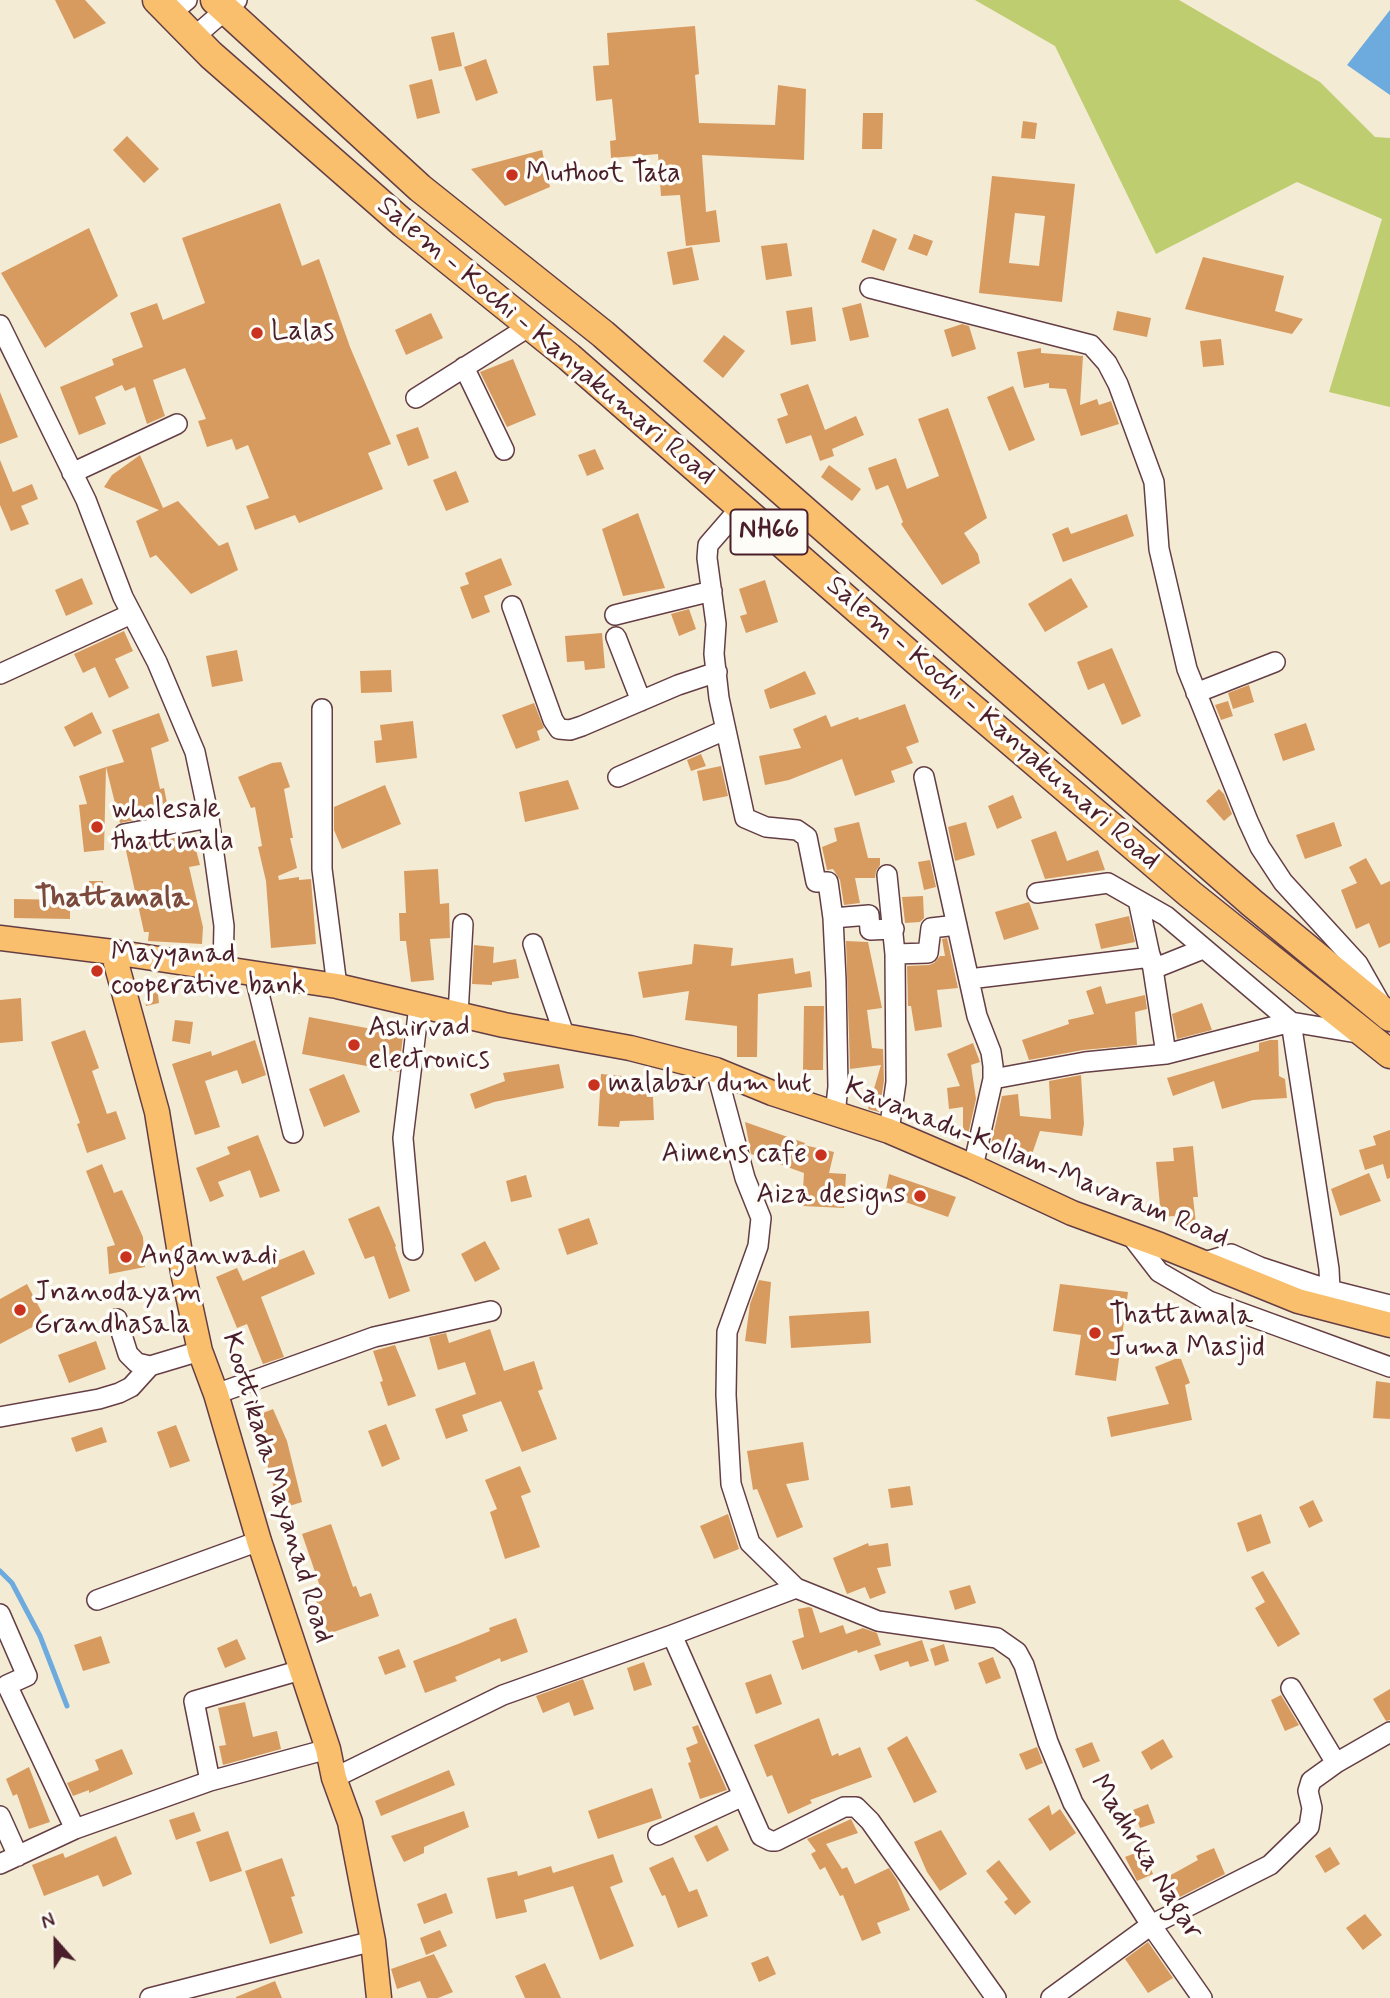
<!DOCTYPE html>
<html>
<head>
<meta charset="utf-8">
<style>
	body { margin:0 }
	#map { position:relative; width:1390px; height:1998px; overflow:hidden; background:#f4ebd4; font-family:Mynerve,sans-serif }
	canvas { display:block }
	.north { position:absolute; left:21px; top:1907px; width:70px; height:70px; -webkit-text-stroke:5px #fdfcf7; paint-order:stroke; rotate:339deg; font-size:19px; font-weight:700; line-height:28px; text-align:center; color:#4a1f2b }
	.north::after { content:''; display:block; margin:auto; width:24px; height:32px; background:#4a1f2b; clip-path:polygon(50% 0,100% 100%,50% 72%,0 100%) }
</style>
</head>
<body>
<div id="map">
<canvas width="1390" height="1998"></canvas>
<div class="north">N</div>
</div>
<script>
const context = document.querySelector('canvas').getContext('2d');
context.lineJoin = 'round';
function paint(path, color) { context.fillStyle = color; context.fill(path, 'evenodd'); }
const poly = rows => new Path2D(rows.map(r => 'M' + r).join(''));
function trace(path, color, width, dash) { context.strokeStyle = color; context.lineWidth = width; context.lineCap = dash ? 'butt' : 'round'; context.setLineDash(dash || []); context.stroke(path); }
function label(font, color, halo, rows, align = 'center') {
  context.font = font + ' Mynerve,sans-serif'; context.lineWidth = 7; context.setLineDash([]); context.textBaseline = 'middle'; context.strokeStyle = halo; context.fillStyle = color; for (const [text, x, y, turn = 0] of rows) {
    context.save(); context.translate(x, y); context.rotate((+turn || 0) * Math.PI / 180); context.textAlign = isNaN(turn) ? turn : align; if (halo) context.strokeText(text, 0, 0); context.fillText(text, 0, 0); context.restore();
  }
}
const green = poly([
	[975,0,1179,0,1320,82,1375,137,1390,138,1390,407,1329,392,1382,219,1297,182,1156,254,1055,46]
]);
const water = poly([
	[1390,10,1390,95,1347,65]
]);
const stream = poly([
	[0,1571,12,1583,40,1636,67,1706]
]);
const building = poly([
	[55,0,85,0,106,23,74,39],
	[695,26,699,74,695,75,699,123,775,125,778,85,806,89,804,160,702,155,706,212,716,210,720,242,686,246,680,195,661,196,658,154,611,158,610,141,616,140,612,99,596,101,593,66,609,65,607,33],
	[454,32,462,66,439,71,431,37],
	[486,59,498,93,476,101,464,67],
	[432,79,440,113,417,119,409,85],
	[863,113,883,113,882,149,862,149],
	[1023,121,1037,123,1035,139,1021,138],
	[127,136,159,169,144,183,113,150],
	[542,150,550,187,505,206,471,169],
	[992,176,1075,184,1062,302,979,293],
	[1015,213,1045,216,1039,266,1009,263],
	[280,203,302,266,319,259,350,347,391,444,368,453,383,489,299,523,295,515,255,530,246,506,269,498,248,445,236,450,232,439,207,447,198,421,206,419,185,368,153,380,165,416,147,424,135,387,125,391,122,385,95,397,106,424,79,435,60,387,114,365,112,359,143,347,130,313,157,303,163,320,205,303,182,238],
	[89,228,118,296,45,348,1,273],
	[873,229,897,239,884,271,861,262],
	[914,234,933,241,927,256,908,249],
	[787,243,792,276,766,280,761,246],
	[692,247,699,280,673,285,667,252],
	[1203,257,1284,276,1275,311,1303,319,1292,334,1185,309],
	[861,303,869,337,850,341,842,308],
	[812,307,816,341,791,345,786,311],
	[1117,311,1151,318,1147,337,1113,330],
	[431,313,443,338,406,355,395,330],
	[962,324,969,326,976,349,952,357,944,330],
	[724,335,745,351,723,378,703,361],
	[1221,339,1224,365,1203,367,1200,341],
	[1041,348,1041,353,1083,356,1080,405,1097,399,1099,405,1111,401,1119,424,1081,436,1066,389,1049,388,1049,383,1024,388,1017,352],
	[513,359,536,415,507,427,480,372],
	[808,384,825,430,856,416,864,435,832,449,834,456,820,461,811,435,786,444,777,419,788,415,780,394],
	[1013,386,1035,440,1009,451,987,397],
	[0,392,18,437,0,444],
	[948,408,987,518,964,533,978,554,980,563,942,585,901,524,903,522,888,485,876,490,868,468,896,458,907,489,939,476,918,419],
	[418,427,429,458,408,466,396,435],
	[595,449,604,469,587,476,578,455],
	[140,455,163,508,178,501,219,546,228,542,238,570,191,594,156,555,150,558,136,521,159,510,104,487,112,475],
	[0,460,13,492,32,484,38,499,21,506,29,524,11,531,0,505],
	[829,465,861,489,852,501,821,477],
	[456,471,469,502,446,511,433,480],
	[638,513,665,588,623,596,602,529],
	[1127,514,1134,536,1063,562,1052,534,1068,527,1071,534],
	[501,558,512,585,484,596,490,612,472,619,460,587,469,584,465,573],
	[82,578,93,604,66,616,55,590],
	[1071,578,1088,607,1045,632,1028,604],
	[765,580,778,622,746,633,740,616,747,614,739,589],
	[689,609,696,629,679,636,671,614],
	[124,631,133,651,115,659,129,688,109,698,95,667,83,673,74,654],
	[602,633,605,668,585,670,584,661,567,662,565,636],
	[1112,648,1141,716,1122,725,1104,683,1088,690,1077,662],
	[237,650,243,681,212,687,206,656],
	[391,670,392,692,361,693,360,671],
	[805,671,816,694,770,709,764,690],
	[1249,685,1254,702,1233,709,1228,693],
	[1228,701,1233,716,1221,720,1215,705],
	[534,703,544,728,537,731,540,740,516,749,502,715],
	[905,704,919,742,906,747,913,763,891,771,895,782,855,796,842,759,789,780,765,785,759,756,801,748,793,729,826,715,831,727,858,717,859,720],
	[92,712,102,733,74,747,64,727],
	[159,713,169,741,151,748,160,789,164,788,169,813,120,823,106,767,124,762,112,730],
	[413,721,417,758,376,763,374,741,382,740,380,725],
	[1306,723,1315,750,1283,761,1274,734],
	[701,754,706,766,691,771,687,760],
	[281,762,290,787,284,789,293,838,290,838,297,868,278,876,279,880,299,877,299,880,311,879,316,944,271,948,266,881,258,847,262,846,255,807,251,808,238,777,272,763],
	[721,766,728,796,703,801,697,771],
	[106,767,104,850,84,852,79,805,87,804,79,776],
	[568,780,579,809,525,822,519,792],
	[385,785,401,824,342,849,334,830,334,807],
	[1219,789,1224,794,1232,814,1224,821,1206,801],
	[1013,795,1022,818,997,829,988,806],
	[859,822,868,858,880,858,880,865,876,871,875,878,855,878,860,903,844,905,840,880,833,869,827,870,822,847,837,841,834,828],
	[966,822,975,855,955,861,948,827],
	[1334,822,1342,846,1305,859,1296,835],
	[1056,831,1067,861,1098,850,1105,870,1045,879,1031,840],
	[192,835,200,865,189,867,203,927,202,944,148,941,149,932,144,932,125,846],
	[1366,858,1381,885,1390,881,1390,943,1379,948,1369,923,1356,929,1341,890,1357,883,1349,867],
	[930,860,936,887,924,890,918,862],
	[438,869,440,904,449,903,450,938,430,939,434,980,411,982,406,941,400,941,399,913,406,913,404,871],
	[89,881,103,881,103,903,89,903],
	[923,896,924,918,920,922,905,923,902,897],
	[14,899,70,900,70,919,14,918],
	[1029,902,1039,929,1004,940,995,912],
	[1129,916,1135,942,1101,949,1095,924],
	[947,938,958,988,937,990,942,1027,915,1031,911,1006,908,1006,907,966,929,965,934,963,940,956,945,956,942,939],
	[846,941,868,942,882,1008,867,1010,872,1048,883,1049,884,1081,879,1112,868,1109,881,1065,850,1069],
	[694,944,733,948,731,966,793,958,795,974,810,971,812,987,758,994,757,1057,737,1057,737,1026,685,1020,689,991,643,998,638,972,692,964],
	[474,945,494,947,493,963,516,959,519,978,492,982,492,985,472,984],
	[157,986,159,1003,146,1006,143,988],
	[1101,986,1106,1004,1145,995,1147,1009,1135,1012,1137,1045,1083,1050,1029,1060,1022,1040,1069,1024,1068,1020,1094,1014,1086,991],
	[21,998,23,1041,0,1043,0,1000],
	[1202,1003,1212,1030,1177,1039,1172,1014],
	[804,1006,824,1006,823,1070,803,1070],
	[309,1017,403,1035,399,1072,302,1054],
	[175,1020,193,1022,190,1044,172,1041],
	[85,1030,99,1068,92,1071,107,1114,116,1111,126,1139,87,1153,77,1124,80,1123,51,1042],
	[255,1040,266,1075,242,1084,237,1070,205,1081,220,1127,195,1135,172,1064,211,1051,212,1056],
	[1270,1040,1278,1040,1279,1076,1285,1079,1287,1098,1253,1100,1222,1109,1214,1081,1173,1096,1167,1078,1259,1051,1259,1043],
	[973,1043,980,1062,971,1065,976,1099,968,1135,963,1133,963,1107,949,1109,947,1088,960,1086,947,1054],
	[559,1064,564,1088,494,1102,475,1109,470,1094,505,1081,503,1073],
	[344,1074,360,1112,324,1127,309,1089],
	[601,1074,622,1076,622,1082,643,1078,647,1097,653,1097,654,1120,620,1121,619,1127,598,1126],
	[1081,1075,1084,1124,1082,1136,1040,1131,1030,1160,991,1144,1002,1096,1018,1094,1020,1116,1051,1119,1049,1081],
	[745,1122,805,1143,804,1145,834,1152,829,1173,846,1174,844,1208,802,1206,804,1173,751,1154],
	[1390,1130,1390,1178,1387,1179,1383,1164,1365,1170,1359,1150,1376,1145,1373,1136],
	[258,1135,280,1191,260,1198,250,1170,218,1182,224,1196,210,1202,196,1168,230,1154,227,1147],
	[1193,1146,1198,1197,1193,1197,1196,1224,1175,1226,1174,1216,1161,1217,1156,1162,1174,1161,1173,1148],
	[102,1164,114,1193,122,1190,143,1237,145,1267,109,1274,107,1247,115,1245,86,1171],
	[1369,1173,1381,1201,1340,1216,1331,1189],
	[889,1174,956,1197,948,1217,885,1195],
	[526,1175,532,1197,511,1202,506,1181],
	[379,1206,396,1246,395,1247,410,1291,389,1299,374,1256,365,1259,348,1219],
	[589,1218,598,1244,567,1255,558,1229],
	[485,1241,500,1269,475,1282,461,1254],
	[304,1250,315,1274,261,1297,284,1357,263,1364,247,1324,237,1328,216,1277,237,1268,243,1281,272,1268,270,1264],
	[759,1280,771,1282,766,1344,745,1341,750,1304],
	[27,1284,46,1320,0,1344,0,1299],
	[1060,1284,1128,1292,1116,1381,1075,1375,1081,1335,1053,1331],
	[869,1311,871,1343,791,1348,789,1316],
	[490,1329,504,1371,534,1361,543,1389,538,1391,557,1439,522,1452,501,1401,462,1415,468,1431,446,1439,435,1409,476,1394,465,1362,438,1370,429,1337,446,1333,449,1343],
	[96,1341,106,1369,69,1383,58,1355],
	[395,1345,416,1396,388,1406,380,1382,383,1381,373,1351],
	[1175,1359,1181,1359,1190,1383,1185,1385,1192,1420,1111,1437,1107,1417,1169,1404,1155,1367],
	[1376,1381,1390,1383,1390,1419,1373,1418],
	[273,1409,287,1441,302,1502,280,1509,265,1457,248,1419],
	[386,1424,400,1459,382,1467,368,1431],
	[176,1425,190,1461,170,1468,157,1432],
	[102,1427,107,1442,76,1452,71,1438],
	[803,1442,809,1480,786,1484,803,1527,777,1538,757,1489,753,1490,747,1451],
	[520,1466,531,1492,521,1496,540,1547,505,1559,490,1512,497,1509,485,1480],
	[910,1486,913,1505,891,1508,888,1489],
	[1313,1500,1323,1521,1309,1528,1299,1507],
	[728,1514,739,1549,714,1559,700,1526],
	[1261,1514,1271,1543,1247,1552,1237,1523],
	[331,1524,353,1587,356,1586,360,1597,371,1593,379,1616,328,1634,316,1601,324,1598,302,1534],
	[868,1543,869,1546,888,1543,891,1566,877,1568,886,1593,870,1599,865,1587,847,1594,833,1558],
	[1263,1571,1300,1634,1278,1647,1255,1608,1265,1602,1251,1577],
	[970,1585,976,1603,955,1610,949,1591],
	[809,1607,812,1608,820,1633,843,1625,846,1634,863,1628,877,1633,881,1645,858,1653,857,1650,802,1670,792,1641,804,1637,798,1609],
	[516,1618,528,1652,501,1662,500,1658,455,1677,457,1681,425,1693,413,1661,458,1644,490,1631,489,1628],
	[101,1636,110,1663,83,1671,74,1645],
	[237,1639,246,1659,225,1668,217,1648],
	[922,1640,929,1661,910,1667,908,1661,880,1671,874,1655],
	[944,1644,949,1661,935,1666,930,1649],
	[399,1649,406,1667,385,1675,378,1657],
	[993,1657,1001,1678,986,1684,978,1663],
	[644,1662,652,1685,634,1691,627,1668],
	[771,1674,782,1704,756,1714,745,1683],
	[583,1679,594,1709,574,1716,569,1702,543,1713,536,1696],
	[1390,1689,1390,1720,1386,1721,1373,1699],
	[1281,1695,1299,1725,1285,1731,1271,1700],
	[245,1702,253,1737,277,1731,281,1749,223,1765,219,1746,226,1745,218,1708],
	[819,1718,832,1756,838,1753,839,1756,860,1747,872,1777,810,1800,812,1803,788,1814,772,1775,767,1777,754,1745],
	[698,1725,727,1790,700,1799,688,1763,691,1762,686,1748,698,1743,692,1727],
	[907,1736,937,1792,914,1803,887,1748],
	[1163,1739,1173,1757,1151,1770,1141,1752],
	[1092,1742,1100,1761,1083,1768,1075,1749],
	[1037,1747,1043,1763,1026,1770,1019,1754],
	[122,1749,133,1774,89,1793,89,1790,73,1796,67,1783,99,1770,95,1760],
	[29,1767,50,1822,29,1829,17,1794,13,1796,6,1779],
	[449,1770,455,1785,381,1816,375,1801],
	[652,1788,662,1818,598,1839,588,1811],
	[1148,1804,1155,1823,1140,1828,1133,1810],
	[1049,1805,1052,1815,1060,1809,1076,1833,1050,1851,1028,1819],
	[464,1811,469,1827,424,1847,424,1853,404,1862,391,1836],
	[194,1812,201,1831,176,1840,169,1820],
	[851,1819,858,1833,826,1844,842,1869,847,1867,855,1884,889,1868,897,1880,910,1910,877,1923,881,1933,862,1941,843,1895,840,1896,825,1867,820,1870,811,1854,816,1851,807,1839],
	[717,1825,729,1850,707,1862,694,1836],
	[941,1830,967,1874,940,1891,927,1872,914,1842],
	[228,1831,242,1871,210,1882,196,1842],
	[116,1836,132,1874,103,1887,98,1875,44,1896,32,1865,63,1853,65,1858],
	[1330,1847,1340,1864,1325,1873,1315,1856],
	[1214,1848,1225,1874,1180,1897,1169,1876,1198,1860,1196,1856],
	[1143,1850,1153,1874,1137,1881,1125,1857],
	[613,1854,623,1882,610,1887,634,1946,600,1960,573,1886,524,1900,527,1912,496,1919,487,1878,517,1871,518,1876,551,1866,553,1873],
	[673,1857,689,1892,697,1889,708,1916,678,1928,665,1895,662,1896,649,1868],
	[282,1858,295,1896,291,1897,303,1933,270,1944,245,1871],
	[999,1860,1031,1902,1015,1915,1004,1902,1008,1899,986,1871],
	[446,1893,453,1913,424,1924,417,1904],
	[1365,1914,1382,1935,1363,1950,1346,1928],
	[440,1930,447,1946,426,1955,420,1938],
	[1148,1942,1173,1978,1148,1993,1125,1959],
	[434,1954,453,1992,438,1998,427,1998,420,1981,397,1989,391,1969],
	[768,1956,776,1974,759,1982,751,1963],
	[545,1963,561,1998,525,1998,515,1976],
	[275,1981,282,1998,236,1998,236,1997]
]);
const minor = poly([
	[170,14,187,0],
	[194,37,237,0],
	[870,288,1091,345,1107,363,1118,384,1154,482,1159,549,1187,669,1248,821,1260,847,1283,882,1358,964,1379,1001],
	[0,325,86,500,123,597,157,662,195,752,209,818,224,926,223,969],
	[464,367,504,450],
	[416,398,530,326],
	[72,473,177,424],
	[741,507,708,545,707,558,716,624,714,654,719,698,745,818,766,827,797,830,807,837,816,882,828,882,833,918,836,980,838,1087,835,1114],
	[512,606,553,720,559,729,570,730,582,726,678,685,717,672],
	[615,615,712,591],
	[616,637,641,701],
	[0,674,131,614],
	[1196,693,1275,662],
	[322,709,322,869,337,986],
	[618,777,725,730],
	[924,777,977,1016,991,1052,993,1066,993,1079,973,1167],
	[124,834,209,818],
	[887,875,895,954,896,1082,889,1131],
	[1037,893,1108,883,1166,916,1291,1022,1329,1269,1330,1290,1260,1267,1231,1254,1201,1263],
	[1138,900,1153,969,1166,1054],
	[833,918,869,915,870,930,894,929],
	[533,944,565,1037],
	[895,954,928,953,931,928,957,925],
	[1153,969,1203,949],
	[254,973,293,1133],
	[969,979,1151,957],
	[458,1015,463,924],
	[716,1070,745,1178,761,1218,758,1246,727,1332,726,1395,731,1484,750,1543,796,1588],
	[993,1079,1085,1062,1166,1054,1291,1022,1363,1034],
	[1129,1233,1159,1272,1209,1301,1390,1367],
	[413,1250,403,1138,419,1006],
	[1330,1290,1390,1305],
	[117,1319,128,1354,137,1363,150,1366],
	[216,1394,374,1337,491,1311],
	[0,1417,99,1399,119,1393,131,1387,150,1366,200,1351],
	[97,1600,259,1541],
	[0,1614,27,1676,7,1685,75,1829],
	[672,1635,761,1836,771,1841,776,1841,844,1807,856,1807,870,1821,996,1998],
	[1291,1688,1336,1763],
	[334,1778,503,1695,672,1635,796,1588,878,1621,997,1638,1017,1652,1024,1665,1048,1742,1073,1803,1151,1925,1202,1998],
	[210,1781,194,1701,301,1670],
	[0,1816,18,1856],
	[658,1835,743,1796],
	[0,1864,75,1829,210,1781,328,1749],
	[150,1998,373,1941],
	[1051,1998,1151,1925,1270,1865,1309,1827,1312,1808,1308,1791,1311,1781,1336,1763,1390,1732]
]);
const major = poly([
	[0,938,113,952,337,986,504,1025,630,1048,716,1070,772,1093,889,1131,973,1167,1072,1213,1160,1245,1298,1301,1390,1325],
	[113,952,157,1112,183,1272,200,1351,216,1394,259,1541,328,1749,334,1778,350,1822,373,1941,379,1998]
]);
const highway = poly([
	[157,0,211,55,404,224,569,357,918,662,1190,894,1390,1054],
	[215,0,420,188,603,334,1252,903,1390,1017]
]);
const markers = [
	[512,175,7,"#c8321e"],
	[257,333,7,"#c8321e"],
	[97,827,7,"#c8321e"],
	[97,971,7,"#c8321e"],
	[354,1045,7,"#c8321e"],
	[594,1085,7,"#c8321e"],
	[821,1155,7,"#c8321e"],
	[920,1196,7,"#c8321e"],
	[126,1257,7,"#c8321e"],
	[20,1310,7,"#c8321e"],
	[1095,1333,7,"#c8321e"]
];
const shields = [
	[769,532,77]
];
const shieldNames = [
	["NH66",769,532]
];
const poiNames = [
	["Muthoot Tata",526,175],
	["Lalas",271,333],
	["wholesale",111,811],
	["thattmala",111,843],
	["Mayyanad",111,955],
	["cooperative bank",111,987],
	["Ashirvad",368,1029],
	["electronics",368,1061],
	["malabar dum hut",608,1085],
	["Aimens cafe",807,1155,"right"],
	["Aiza designs",906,1196,"right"],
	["Anganwadi",140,1257],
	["Jnanodayam",34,1294],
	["Grandhasala",34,1326],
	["Thattamala",1109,1317],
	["Juma Masjid",1109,1349]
];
const streetNames = [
	["Salem - Kochi - Kanyakumari Road",545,342,40],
	["Salem - Kochi - Kanyakumari Road",992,724,41],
	["Kavanadu-Kollam-Mavaram Road",1036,1164,22],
	["Koottikada Mayanad Road",276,1488,73],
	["Madhrka Nagar",1145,1858,58]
];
const neighbourhoodNames = [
	["Thattamala",112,900]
];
paint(green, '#becd6f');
paint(water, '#6dabdf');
trace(stream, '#6dabdf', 5);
paint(building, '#d89b5f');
trace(minor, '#643e44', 22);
trace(major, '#643e44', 27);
trace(highway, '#643e44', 31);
trace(minor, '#fff', 19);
trace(major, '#f9bf6d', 24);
trace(highway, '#f9bf6d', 28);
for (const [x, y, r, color] of markers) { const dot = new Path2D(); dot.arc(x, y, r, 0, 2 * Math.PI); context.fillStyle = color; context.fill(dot); trace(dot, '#fdfcf7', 2.5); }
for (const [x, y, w] of shields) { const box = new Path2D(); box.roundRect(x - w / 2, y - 22.5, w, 45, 5); context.fillStyle = '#fdfcf7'; context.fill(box); trace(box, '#4a1f2b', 2); }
label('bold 26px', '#4a1f2b', null, shieldNames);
label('28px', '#4a1f2b', '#fdfcf7', poiNames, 'left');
label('28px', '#4a1f2b', '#fdfcf7', streetNames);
label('bold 30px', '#7c4a3d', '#fdfcf7', neighbourhoodNames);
</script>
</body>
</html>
